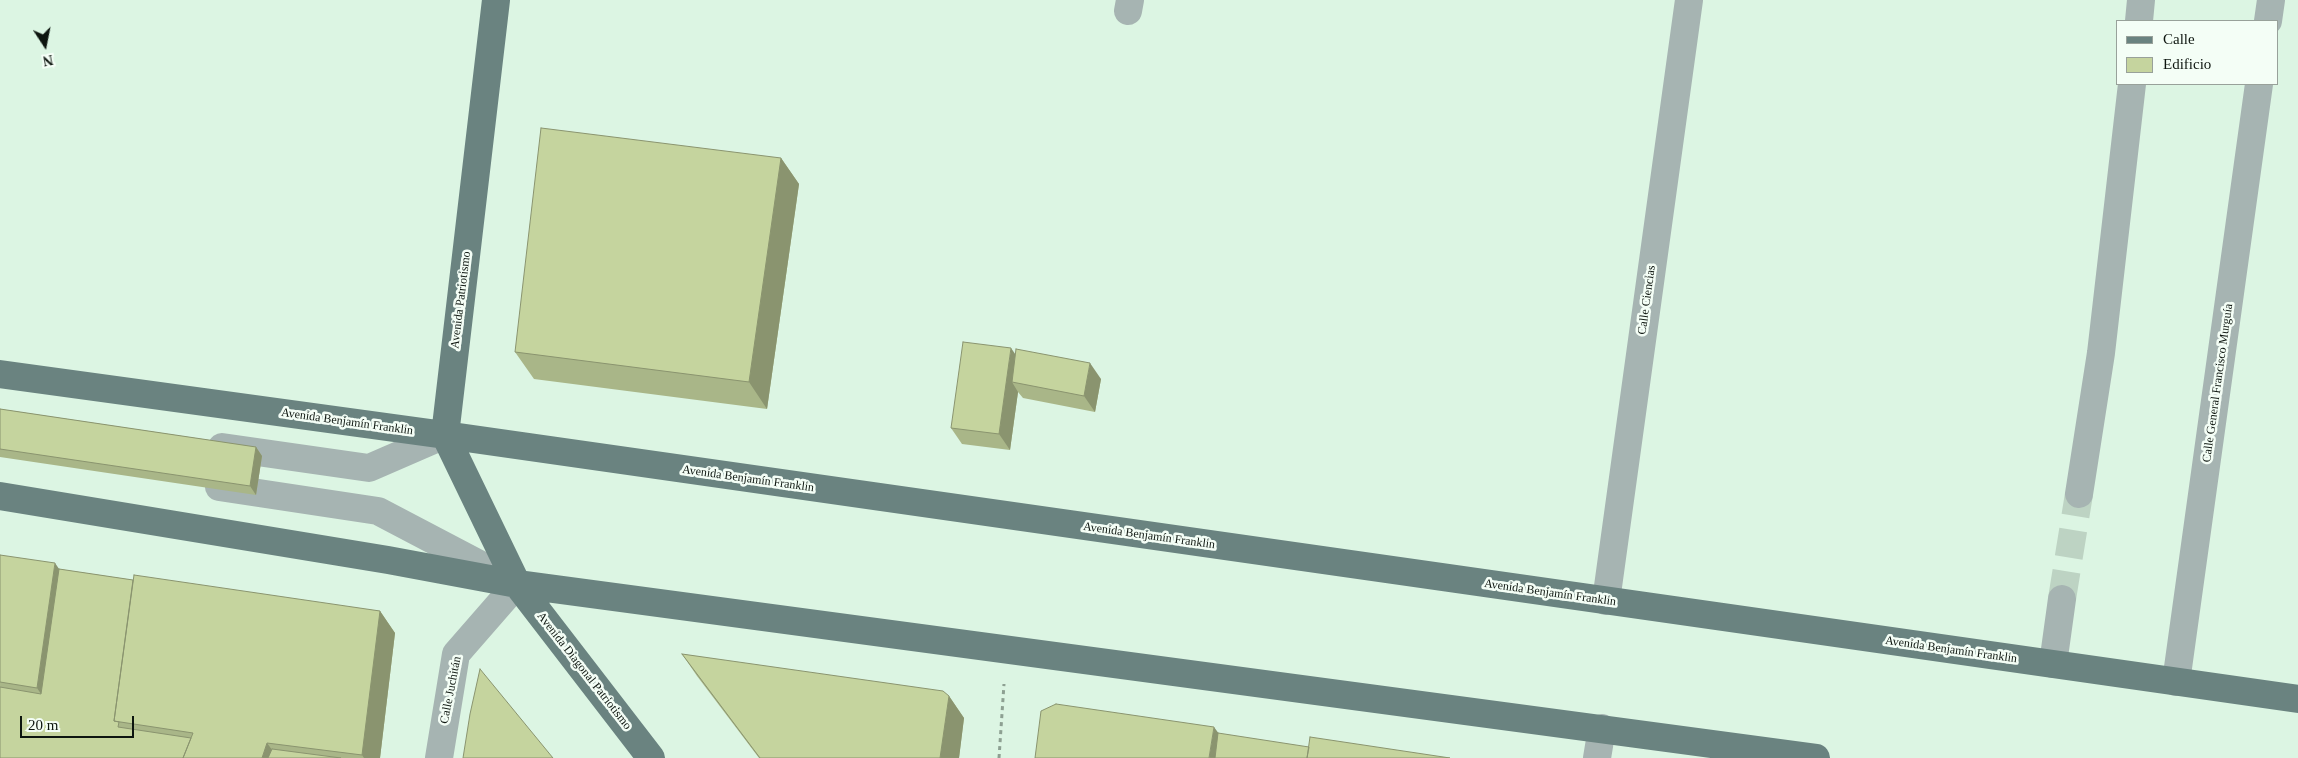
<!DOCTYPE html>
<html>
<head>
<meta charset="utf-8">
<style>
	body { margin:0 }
	#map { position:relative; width:2298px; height:758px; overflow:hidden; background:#dcf5e3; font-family:Georgia,serif }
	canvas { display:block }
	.legend { position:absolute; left:2116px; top:20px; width:162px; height:65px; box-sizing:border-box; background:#f4fef6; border:1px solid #98a19a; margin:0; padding:6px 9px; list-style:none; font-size:15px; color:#0d150f }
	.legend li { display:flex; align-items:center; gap:10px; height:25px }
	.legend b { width:25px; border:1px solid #98a19a }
	.north { position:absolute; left:20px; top:20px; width:50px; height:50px; -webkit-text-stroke:4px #f4fef6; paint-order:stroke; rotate:169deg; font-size:14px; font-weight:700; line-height:20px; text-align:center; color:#0d150f }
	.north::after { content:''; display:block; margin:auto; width:18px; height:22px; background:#0d150f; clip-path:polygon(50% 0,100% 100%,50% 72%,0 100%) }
	.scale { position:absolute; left:20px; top:716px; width:114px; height:22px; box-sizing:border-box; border:2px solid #0d150f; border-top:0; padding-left:6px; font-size:15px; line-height:18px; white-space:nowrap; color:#0d150f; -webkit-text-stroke:4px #f4fef6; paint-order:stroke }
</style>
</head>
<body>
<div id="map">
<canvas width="2298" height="758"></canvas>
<ul class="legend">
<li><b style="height:6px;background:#6a8380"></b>Calle</li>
<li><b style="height:14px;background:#c5d49e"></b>Edificio</li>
</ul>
<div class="north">N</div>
<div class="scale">20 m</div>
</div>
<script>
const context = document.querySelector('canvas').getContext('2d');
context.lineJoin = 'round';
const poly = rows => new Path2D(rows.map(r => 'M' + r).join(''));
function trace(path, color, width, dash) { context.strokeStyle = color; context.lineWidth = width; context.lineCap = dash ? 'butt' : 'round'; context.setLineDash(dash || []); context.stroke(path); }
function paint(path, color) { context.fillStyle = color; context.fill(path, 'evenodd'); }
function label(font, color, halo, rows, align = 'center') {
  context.font = font + ' Georgia,serif'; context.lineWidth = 5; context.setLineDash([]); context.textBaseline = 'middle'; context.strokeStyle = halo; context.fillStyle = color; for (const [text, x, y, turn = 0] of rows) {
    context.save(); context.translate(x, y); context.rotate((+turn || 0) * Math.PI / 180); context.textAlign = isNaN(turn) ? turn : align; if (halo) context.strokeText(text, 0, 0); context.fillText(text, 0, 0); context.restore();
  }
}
const minorTunnel = poly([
	[2062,599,2079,494]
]);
const path = poly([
	[999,758,1004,684]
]);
const minor = poly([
	[1128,11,1130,0],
	[2139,21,2141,0],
	[2268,21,2271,0],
	[222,447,369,468,445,435],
	[219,487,378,511,517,584,456,654,439,758],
	[2079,494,2101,353,2132,84],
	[1606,601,1689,0],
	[2053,664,2062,599],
	[2176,682,2259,84],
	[1597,758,1602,728]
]);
const major = poly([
	[496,0,445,435,517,584,651,758],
	[0,374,445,435,2298,699],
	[0,496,388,560,517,584,1816,758]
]);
const wall = poly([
	[781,158,799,184,767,409,534,379,515,352],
	[1016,354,1101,379,1095,412,1023,398,1018,392,1010,450,962,444,951,428],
	[0,409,256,447,262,456,256,495,0,457],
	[0,555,59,569,133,580,380,611,395,633,380,758,0,758],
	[682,654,949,696,964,718,959,758,759,758,697,676]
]);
const shadedWall = poly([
	[781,158,799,184,767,409,749,382],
	[1011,348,1022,364,1012,382,1018,392,1010,450,999,434],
	[1090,363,1101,379,1095,412,1084,396],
	[256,447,262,456,256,495,250,486],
	[55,563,70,585,52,710,37,688],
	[380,611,395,633,380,758,364,758,362,755],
	[949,696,964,718,959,758,940,758],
	[1214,727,1230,749,1228,758,1209,758],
	[267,743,278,758,262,758]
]);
const building = poly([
	[541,128,781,158,749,382,515,352,541,128],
	[963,342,1011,348,999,434,951,428,963,342],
	[1016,349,1090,363,1084,396,1012,382,1016,349],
	[0,409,256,447,250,486,0,449,0,409],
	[0,555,55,563,37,688,0,682,0,555],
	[59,569,133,580,114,721,119,722,118,727,191,738,183,758,0,758,0,687,41,694,59,569],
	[134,575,380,611,362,755,267,743,262,758,183,758,193,733,114,721,134,575],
	[682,654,943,691,949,696,940,758,760,758,682,654],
	[480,669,553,758,463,758,470,714,480,669],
	[1056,704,1214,727,1209,758,1035,758,1041,711,1056,704],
	[1218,733,1309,747,1307,758,1215,758,1218,733],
	[1310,737,1450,758,1307,758,1310,737],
	[272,749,341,758,268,758,272,749]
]);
const streetNames = [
	["Avenida Patriotismo",461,300,-83],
	["Calle Ciencias",1647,300,-82],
	["Calle General Francisco Murguía",2218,383,-82],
	["Avenida Benjamín Franklin",347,422,8],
	["Avenida Benjamín Franklin",748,479,8],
	["Avenida Benjamín Franklin",1149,536,8],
	["Avenida Benjamín Franklin",1550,593,8],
	["Avenida Benjamín Franklin",1951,650,8],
	["Avenida Diagonal Patriotismo",584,671,52],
	["Calle Juchitán",451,690,-79]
];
trace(minorTunnel, '#bdd3c3', 28, [28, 14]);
trace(path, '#8da092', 3, [4, 4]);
trace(minor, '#a6b4b2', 28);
trace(major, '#6a8380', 28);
paint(wall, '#a9b688');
paint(shadedWall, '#8a946f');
paint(building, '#c5d49e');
trace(building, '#8a946f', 1);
label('12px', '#0d150f', '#f4fef6', streetNames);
</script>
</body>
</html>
